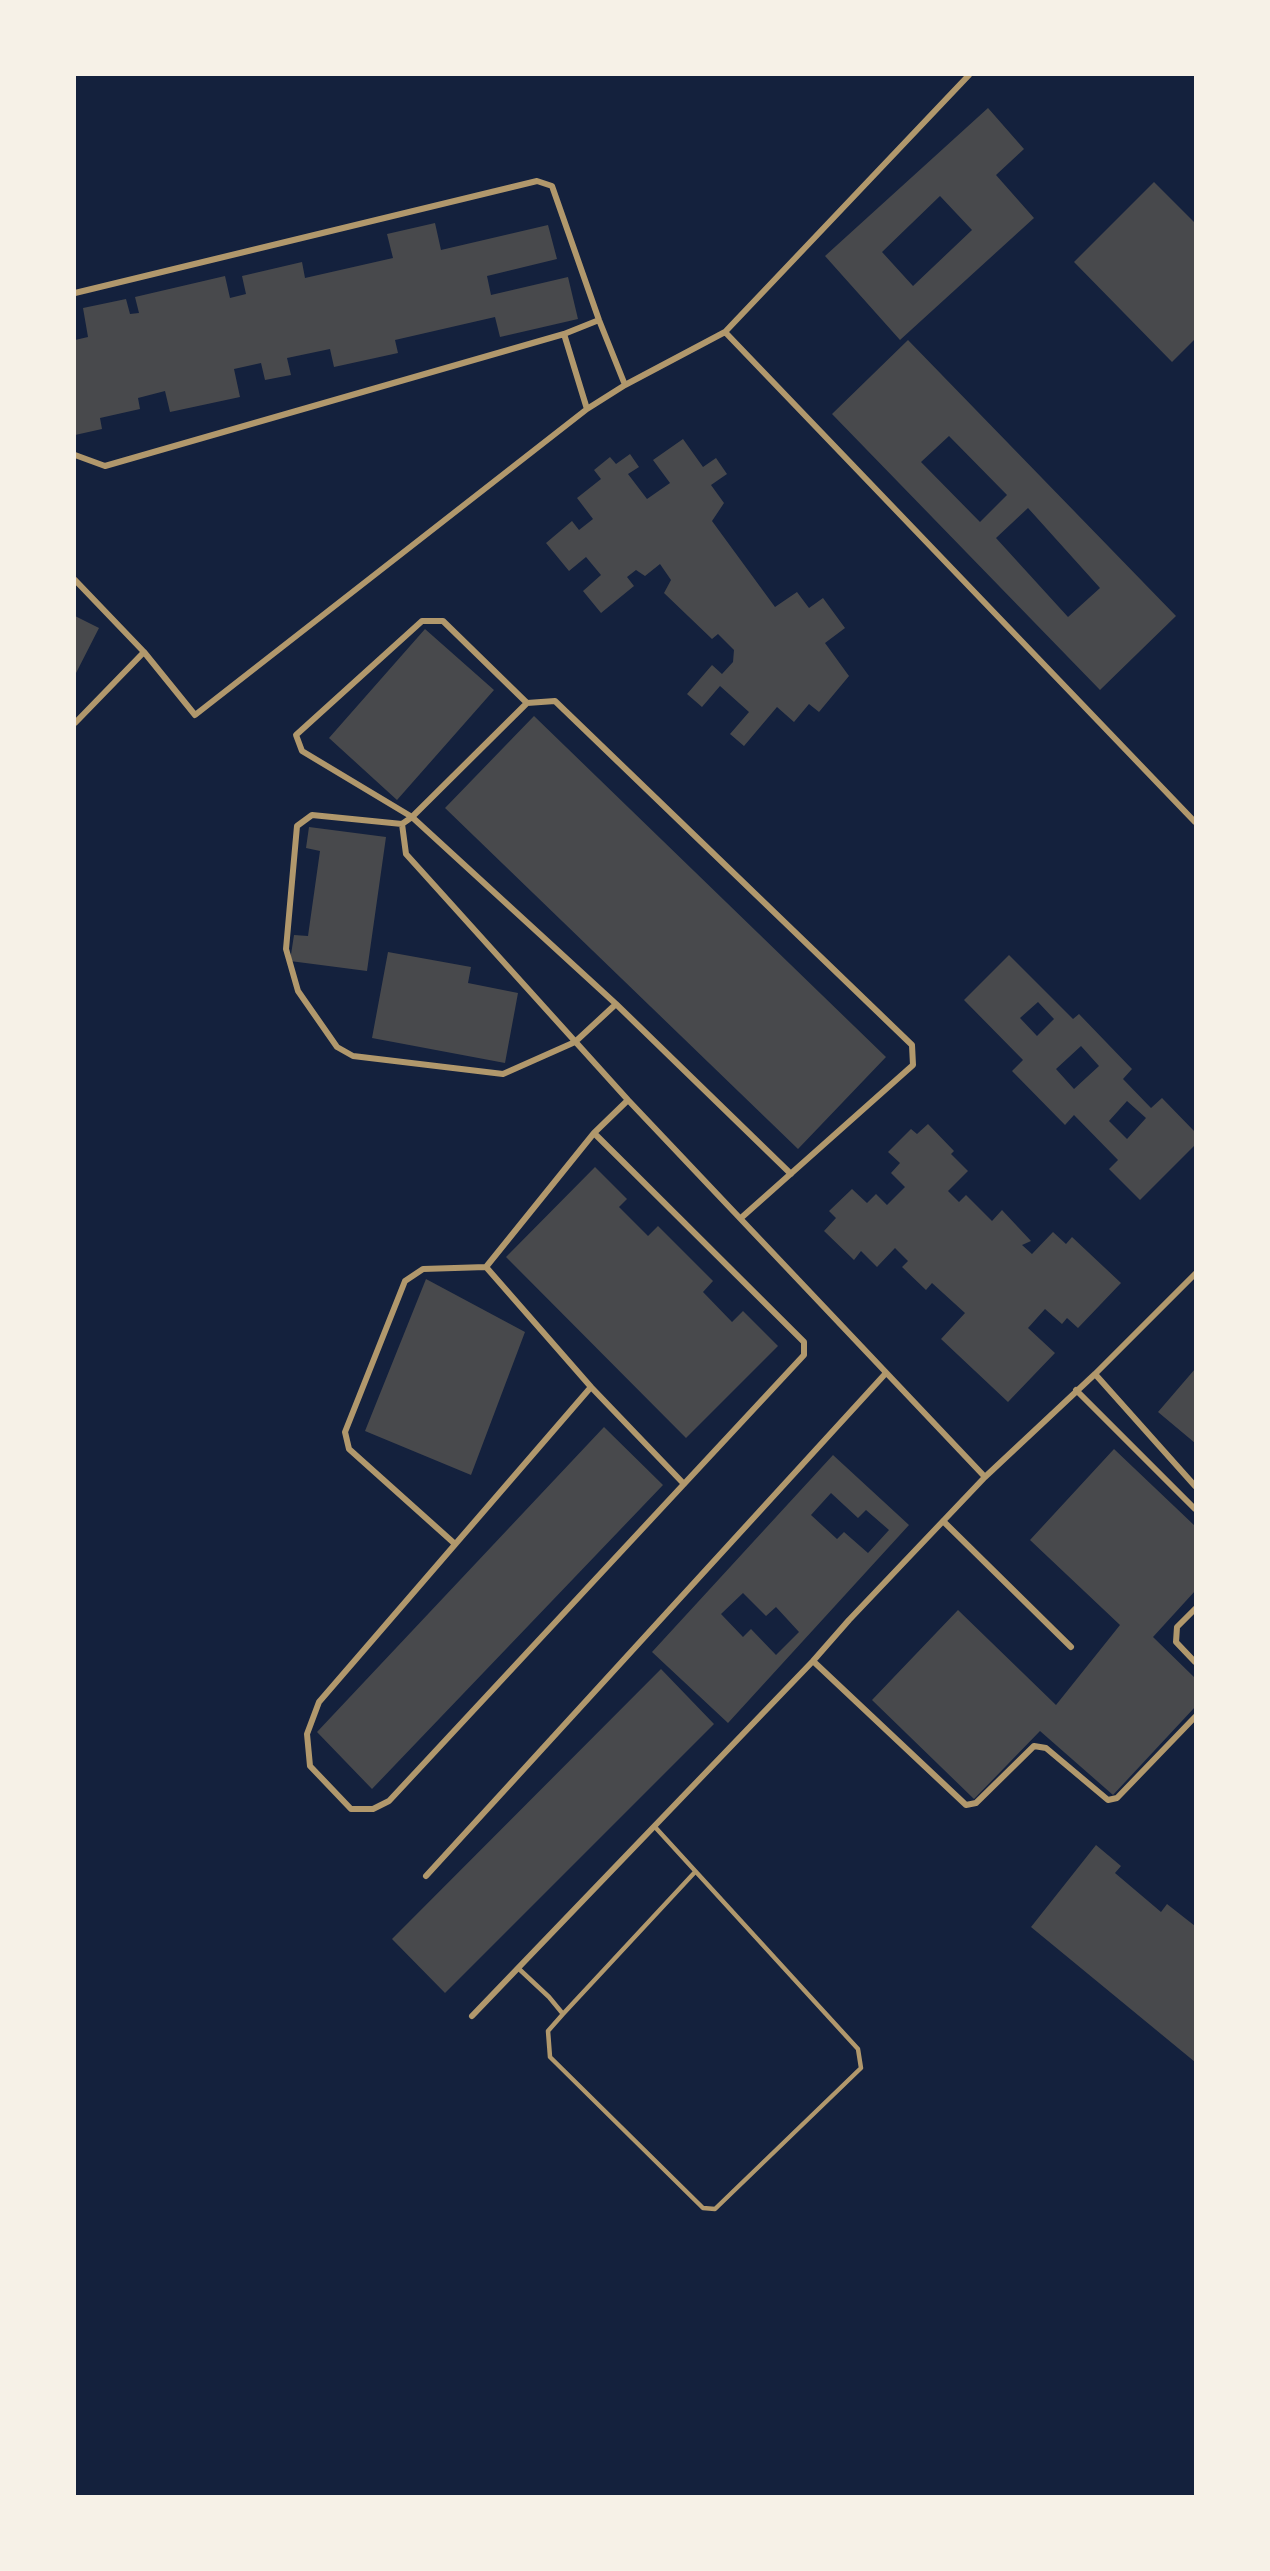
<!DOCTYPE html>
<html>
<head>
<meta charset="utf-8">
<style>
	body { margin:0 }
	#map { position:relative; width:1270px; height:2571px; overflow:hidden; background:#14213d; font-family:"Exo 2",sans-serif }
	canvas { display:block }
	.frame { position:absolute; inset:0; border:76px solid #f6f1e7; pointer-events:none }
</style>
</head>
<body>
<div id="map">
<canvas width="1270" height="2571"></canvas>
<div class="frame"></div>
</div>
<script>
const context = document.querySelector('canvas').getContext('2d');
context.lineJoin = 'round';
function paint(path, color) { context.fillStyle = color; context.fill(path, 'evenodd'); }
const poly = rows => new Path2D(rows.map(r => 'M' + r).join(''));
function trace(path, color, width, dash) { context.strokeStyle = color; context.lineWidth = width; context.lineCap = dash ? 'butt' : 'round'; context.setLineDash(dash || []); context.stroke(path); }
const building = poly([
	[988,108,1024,149,996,175,1034,218,900,340,825,256],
	[940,196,972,230,913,286,882,252],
	[1154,182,1195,223,1195,339,1172,362,1074,262],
	[435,223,441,250,548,225,557,259,487,276,491,295,568,277,578,319,500,337,495,317,395,340,398,353,334,367,330,349,287,358,291,375,265,380,261,363,234,369,240,397,170,412,165,391,138,398,140,409,100,418,102,429,75,435,75,340,88,337,83,308,126,299,130,314,139,313,135,297,225,276,230,298,246,294,242,276,302,262,305,278,393,258,387,234],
	[908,340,1176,616,1100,690,832,414],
	[949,436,1007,495,980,522,921,462],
	[1028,508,1100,588,1068,617,996,538],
	[683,439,703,467,716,458,727,474,711,485,724,503,712,521,775,607,797,592,809,608,823,598,845,628,825,643,849,676,819,712,809,704,794,722,777,707,744,746,730,734,749,712,720,686,702,707,687,694,712,665,722,674,733,662,734,650,718,634,712,639,664,593,671,580,660,564,645,576,636,570,627,577,634,586,601,613,583,591,601,575,586,557,569,571,546,543,572,521,579,530,593,519,577,498,601,479,594,470,610,457,616,464,630,454,639,467,628,474,647,499,670,483,653,460],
	[75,616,99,628,75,675],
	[425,629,494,690,397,800,329,738],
	[534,716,886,1057,798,1149,445,808],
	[309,827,386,837,367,971,290,961,294,935,308,936,320,851,306,848],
	[388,952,471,967,468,983,518,993,505,1063,372,1038],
	[1009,955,1073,1019,1079,1014,1132,1069,1123,1079,1151,1108,1162,1098,1195,1132,1195,1145,1140,1200,1109,1169,1118,1160,1074,1115,1065,1125,1012,1071,1023,1060,964,1000],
	[1038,1002,1054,1019,1037,1036,1020,1018],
	[1081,1046,1099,1066,1074,1089,1056,1069],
	[1127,1101,1146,1118,1127,1139,1109,1121],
	[928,1124,954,1151,951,1154,968,1171,948,1191,959,1202,966,1195,992,1221,1002,1210,1031,1241,1022,1245,1032,1254,1053,1232,1066,1244,1072,1237,1121,1283,1078,1328,1067,1318,1062,1324,1045,1309,1028,1328,1055,1353,1008,1402,941,1339,965,1313,932,1283,926,1290,902,1267,908,1261,895,1248,877,1267,861,1251,854,1260,824,1231,836,1218,829,1211,852,1189,867,1203,876,1194,887,1205,905,1187,891,1173,900,1163,888,1152,911,1129,917,1134],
	[595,1167,627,1199,619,1207,648,1236,658,1226,713,1281,703,1292,732,1322,743,1311,778,1346,686,1438,506,1257],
	[426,1279,525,1332,471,1475,365,1431],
	[1195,1369,1195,1443,1158,1412],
	[604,1427,663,1485,372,1789,317,1732],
	[1114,1449,1195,1526,1195,1591,1153,1637,1195,1678,1195,1707,1113,1795,1040,1731,974,1799,872,1700,958,1610,1056,1705,1120,1625,1030,1540],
	[833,1455,909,1525,728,1723,652,1652],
	[831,1493,858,1518,866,1510,889,1530,868,1553,844,1532,837,1539,811,1515],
	[743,1593,766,1616,776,1607,799,1632,776,1655,751,1629,743,1637,721,1614],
	[661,1669,714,1724,445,1993,392,1939],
	[1096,1845,1121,1866,1115,1873,1161,1912,1167,1904,1195,1926,1195,2062,1031,1927]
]);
const service = poly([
	[518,1968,549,1997,563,2014,548,2031,550,2057,703,2208,715,2209,861,2068,858,2049,655,1827],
	[563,2014,695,1872]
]);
const minor = poly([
	[75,293,537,181,552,186,599,320,625,385],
	[725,332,1195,822],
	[564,334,587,409],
	[75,455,105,466,564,334,599,320],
	[75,580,144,652,195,715,587,409,625,385,725,332,969,75],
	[527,703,443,621,422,621,296,735,302,751,412,817,616,1004,791,1174],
	[75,723,144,652],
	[402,824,312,815,297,826,286,949,298,991,337,1047,353,1056,503,1074,575,1042,616,1004],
	[594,1133,804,1342,804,1355,389,1801,373,1809,351,1809,310,1766,307,1734,319,1702,591,1387,486,1267,594,1133,628,1100],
	[741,1218,913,1065,912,1045,555,701,527,703,412,817,402,824,406,854,628,1100,985,1477],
	[1095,1374,1195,1486],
	[591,1387,684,1484],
	[1076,1390,1195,1509],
	[943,1521,1071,1647],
	[455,1544,349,1449,345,1432,405,1281,423,1269,486,1267],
	[1195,1609,1177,1627,1176,1642,1195,1662],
	[813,1661,966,1805,976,1803,1034,1746,1046,1748,1108,1800,1117,1798,1195,1717],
	[426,1876,886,1373],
	[472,2016,813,1661,849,1620,985,1477,1095,1374,1195,1274]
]);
paint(building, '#48494c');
trace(service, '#b1986c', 4.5);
trace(minor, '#b1986c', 6);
</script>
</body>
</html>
